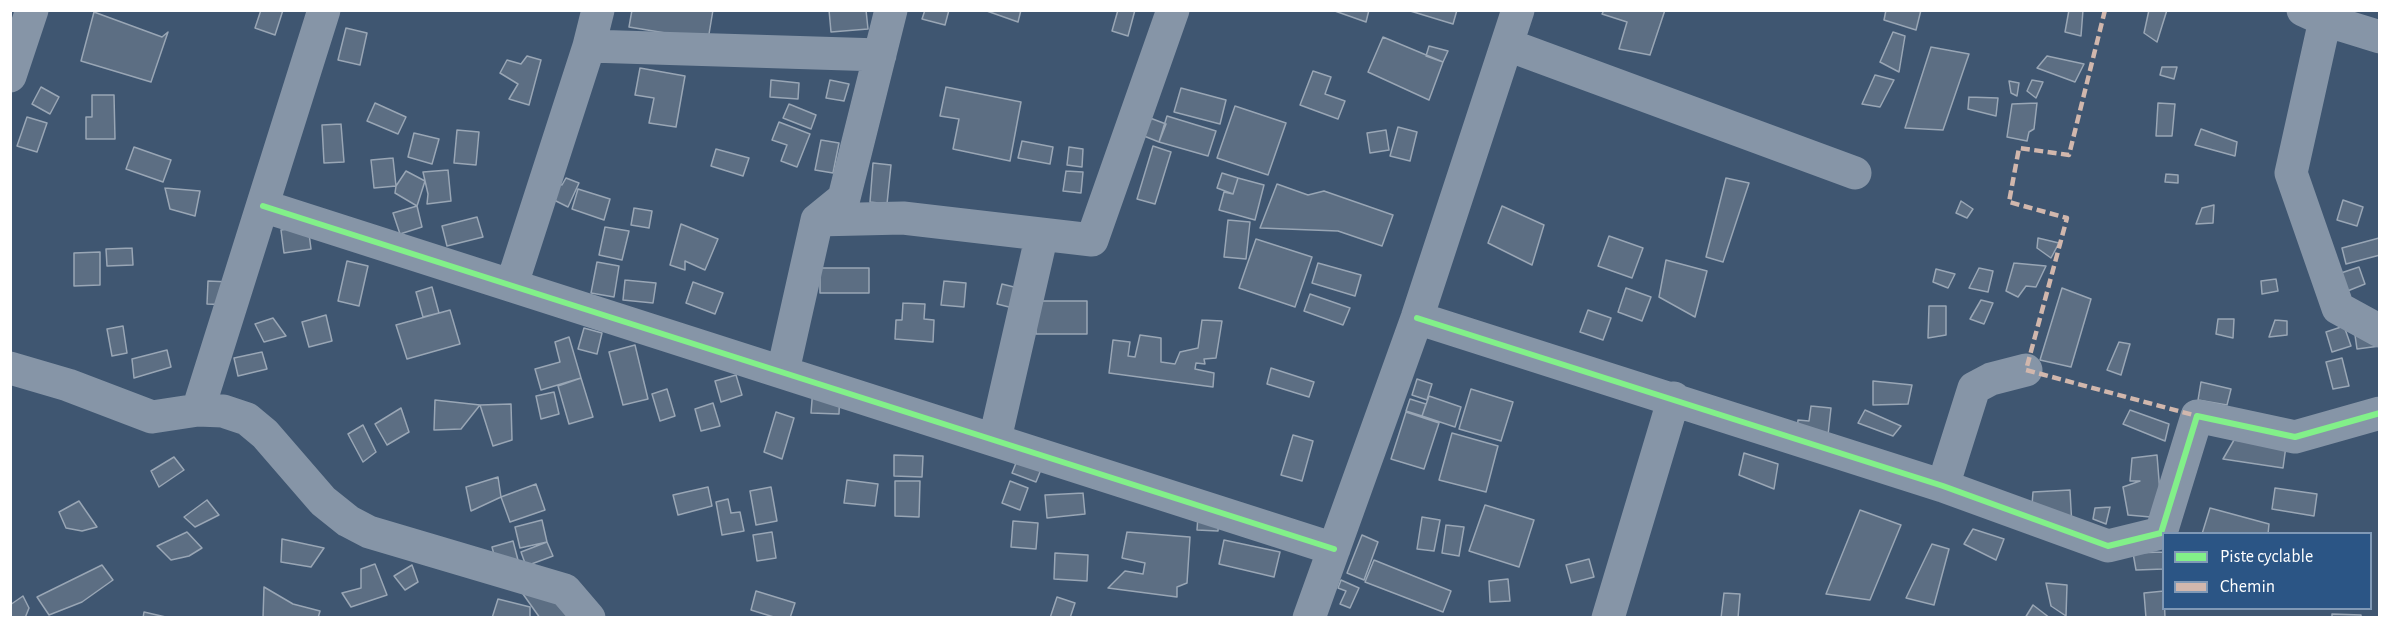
<!DOCTYPE html>
<html>
<head>
<meta charset="utf-8">
<style>
	body { margin:0 }
	#map { position:relative; width:2390px; height:628px; overflow:hidden; background:#3f5671; font-family:"Alegreya Sans",sans-serif }
	canvas { display:block }
	.frame { position:absolute; inset:0; border:12px solid #fff; pointer-events:none }
	.legend { position:absolute; left:2162px; top:532px; width:210px; height:78px; box-sizing:border-box; background:#2b5585; border:2px solid #8099b6; margin:0; padding:8px 10px; list-style:none; font-size:18px; color:#fff }
	.legend li { display:flex; align-items:center; gap:12px; height:30px }
	.legend b { width:30px; border:2px solid #8099b6 }
</style>
</head>
<body>
<div id="map">
<canvas width="2390" height="628"></canvas>
<div class="frame"></div>
<ul class="legend">
<li><b style="height:8px;background:#82f089"></b>Piste cyclable</li>
<li><b style="height:8px;background:#d1b7ad"></b>Chemin</li>
</ul>
</div>
<script>
const context = document.querySelector('canvas').getContext('2d');
context.lineJoin = 'round';
function paint(path, color) { context.fillStyle = color; context.fill(path, 'evenodd'); }
const poly = rows => new Path2D(rows.map(r => 'M' + r).join(''));
function trace(path, color, width, dash) { context.strokeStyle = color; context.lineWidth = width; context.lineCap = dash ? 'butt' : 'round'; context.setLineDash(dash || []); context.stroke(path); }
const building = poly([
	[261,10,283,10,275,35,255,28,261,10],
	[632,10,713,10,708,40,629,27,632,10],
	[829,10,866,10,868,29,831,32,829,10],
	[925,10,949,10,945,25,922,19,925,10],
	[984,10,1021,10,1018,22,984,10],
	[1118,10,1135,10,1128,36,1112,31,1118,10],
	[1332,10,1369,10,1366,22,1332,10],
	[1407,10,1457,10,1453,24,1407,10],
	[1604,10,1665,10,1650,55,1619,49,1627,22,1602,14,1604,10],
	[1886,10,1921,10,1916,30,1884,20,1886,10],
	[2069,10,2083,10,2081,36,2065,32,2069,10],
	[2149,10,2167,10,2157,42,2144,33,2149,10],
	[94,12,162,37,168,32,151,82,81,61,94,12],
	[346,28,367,33,360,65,338,60,346,28],
	[1893,32,1905,36,1899,72,1880,62,1893,32],
	[1383,37,1443,62,1429,100,1368,72,1383,37],
	[1429,46,1448,51,1443,62,1426,56,1429,46],
	[1931,47,1969,54,1943,130,1905,128,1931,47],
	[527,56,541,60,529,105,509,99,518,84,500,73,507,60,521,64,527,56],
	[2047,56,2084,64,2075,82,2037,68,2047,56],
	[2162,67,2177,67,2174,79,2160,75,2162,67],
	[640,68,685,76,676,127,649,123,654,98,635,95,640,68],
	[1313,71,1331,77,1325,94,1345,101,1338,119,1300,105,1313,71],
	[1875,75,1894,80,1880,107,1862,104,1875,75],
	[771,80,799,83,798,99,770,97,771,80],
	[830,80,849,84,844,101,826,98,830,80],
	[2032,80,2043,82,2036,98,2027,91,2032,80],
	[2009,81,2019,83,2017,96,2011,93,2009,81],
	[41,87,59,97,50,114,32,104,41,87],
	[946,87,1021,102,1010,161,953,149,959,119,940,116,946,87],
	[1181,88,1226,100,1220,124,1174,112,1181,88],
	[92,95,114,95,115,139,86,139,86,117,92,117,92,95],
	[1969,97,1998,98,1996,116,1968,109,1969,97],
	[375,103,406,117,398,134,367,121,375,103],
	[2037,103,2034,129,2029,132,2027,141,2007,137,2012,104,2037,103],
	[2158,103,2175,104,2172,136,2156,136,2158,103],
	[789,104,816,115,811,129,783,118,789,104],
	[1235,106,1286,123,1268,175,1217,158,1235,106],
	[1167,116,1216,131,1208,156,1159,142,1167,116],
	[27,117,47,123,37,152,17,146,27,117],
	[1150,118,1166,124,1159,142,1144,136,1150,118],
	[779,122,810,134,797,167,781,161,787,145,772,140,779,122],
	[341,124,344,162,324,163,322,125,341,124],
	[1398,127,1417,132,1410,161,1390,156,1398,127],
	[2201,129,2237,142,2235,156,2195,145,2201,129],
	[457,130,479,132,476,165,454,163,457,130],
	[1386,130,1389,150,1370,153,1367,133,1386,130],
	[414,133,439,139,432,164,408,157,414,133],
	[821,140,839,143,833,173,815,170,821,140],
	[1022,141,1053,147,1050,164,1018,158,1022,141],
	[1153,146,1171,152,1155,204,1137,199,1153,146],
	[134,147,171,160,163,182,126,169,134,147],
	[1069,147,1083,149,1082,167,1067,165,1069,147],
	[716,149,749,158,743,176,711,166,716,149],
	[393,158,396,186,374,188,371,160,393,158],
	[873,163,891,165,887,204,870,202,873,163],
	[448,170,451,201,427,204,428,194,423,172,448,170],
	[406,171,425,181,417,206,395,193,396,186,406,171],
	[1066,171,1083,172,1081,193,1063,191,1066,171],
	[1222,173,1238,178,1233,194,1217,188,1222,173],
	[2166,174,2178,175,2178,183,2165,182,2166,174],
	[547,178,562,185,566,178,579,183,568,207,540,193,547,178],
	[1238,178,1264,185,1255,220,1219,210,1224,192,1233,194,1238,178],
	[1726,178,1749,183,1723,262,1706,257,1726,178],
	[1277,184,1308,195,1324,191,1393,215,1382,246,1338,231,1260,228,1277,184],
	[165,188,200,191,195,216,170,209,165,188],
	[578,189,610,199,604,220,572,209,578,189],
	[2343,200,2363,207,2357,226,2337,220,2343,200],
	[1961,201,1973,209,1967,218,1956,213,1961,201],
	[2214,205,2213,223,2196,224,2202,208,2214,205],
	[417,206,422,227,400,234,393,213,417,206],
	[1502,206,1544,225,1532,265,1488,243,1502,206],
	[634,208,652,211,649,228,631,225,634,208],
	[477,217,483,237,447,246,442,226,477,217],
	[1228,220,1250,222,1246,259,1224,257,1228,220],
	[681,224,718,239,705,270,685,261,685,270,670,265,681,224],
	[308,226,311,249,284,253,281,230,308,226],
	[605,227,629,231,622,260,599,255,605,227],
	[1609,236,1643,248,1632,278,1598,266,1609,236],
	[2038,238,2059,243,2051,258,2037,248,2038,238],
	[2379,238,2380,255,2346,264,2342,248,2379,238],
	[1256,239,1312,257,1295,307,1239,288,1256,239],
	[132,248,133,265,107,266,106,249,132,248],
	[100,252,100,285,74,286,74,253,100,252],
	[1666,260,1707,271,1695,317,1659,297,1666,260],
	[347,261,368,266,359,306,338,301,347,261],
	[597,262,619,266,614,297,591,293,597,262],
	[1318,263,1361,275,1355,296,1312,283,1318,263],
	[2014,263,2046,266,2036,287,2026,286,2018,297,2006,291,2014,263],
	[2359,267,2365,284,2345,292,2338,274,2359,267],
	[820,268,869,268,869,293,820,293,820,268],
	[1979,268,1993,271,1988,292,1969,288,1979,268],
	[1936,269,1955,274,1948,288,1933,282,1936,269],
	[2276,279,2278,291,2262,294,2261,281,2276,279],
	[625,280,656,283,653,303,623,300,625,280],
	[208,281,231,282,230,305,207,304,208,281],
	[944,281,966,283,964,307,941,305,944,281],
	[693,282,723,293,715,314,686,303,693,282],
	[1002,284,1022,289,1017,309,997,304,1002,284],
	[432,287,439,313,423,317,416,292,432,287],
	[1626,288,1651,297,1642,321,1618,312,1626,288],
	[2062,288,2091,299,2071,367,2040,360,2062,288],
	[1310,294,1350,308,1343,325,1304,311,1310,294],
	[1981,300,1993,303,1984,324,1970,319,1981,300],
	[1036,301,1087,301,1087,334,1036,334,1036,301],
	[903,303,925,304,924,319,934,320,933,342,895,339,896,320,902,320,903,303],
	[1929,306,1946,306,1946,335,1928,338,1929,306],
	[450,310,460,344,407,359,396,325,450,310],
	[1588,310,1611,318,1603,340,1580,332,1588,310],
	[326,315,332,341,309,347,302,322,326,315],
	[273,318,286,336,264,342,255,324,273,318],
	[2218,319,2234,319,2233,338,2216,334,2218,319],
	[1202,320,1222,321,1216,358,1204,359,1205,364,1196,363,1195,369,1214,373,1213,387,1109,373,1113,340,1130,342,1128,356,1135,357,1140,335,1161,338,1161,362,1175,364,1180,352,1198,348,1202,320],
	[2275,320,2287,321,2287,335,2269,337,2275,320],
	[123,326,127,353,112,356,107,329,123,326],
	[2344,326,2351,346,2332,352,2326,332,2344,326],
	[584,328,602,333,597,354,578,349,584,328],
	[2354,328,2380,346,2357,349,2354,328],
	[569,337,581,378,541,390,535,369,560,362,555,342,569,337],
	[2119,342,2130,344,2121,375,2107,370,2119,342],
	[635,345,648,399,623,405,609,352,635,345],
	[167,350,171,367,134,378,132,359,167,350],
	[262,352,267,369,238,376,234,358,262,352],
	[2342,358,2349,386,2333,389,2326,362,2342,358],
	[1271,368,1314,382,1309,397,1267,384,1271,368],
	[736,375,742,395,721,402,715,381,736,375],
	[581,378,593,417,569,424,558,386,581,378],
	[1417,379,1432,384,1427,400,1412,395,1417,379],
	[1873,381,1912,385,1908,404,1873,405,1873,381],
	[2201,382,2231,389,2227,405,2198,400,2201,382],
	[813,387,840,388,839,414,811,413,813,387],
	[667,389,675,416,660,421,652,394,667,389],
	[1471,389,1513,402,1501,441,1459,429,1471,389],
	[554,392,559,414,541,419,536,396,554,392],
	[1429,396,1461,407,1455,427,1422,416,1429,396],
	[1410,399,1426,404,1422,416,1406,411,1410,399],
	[435,400,480,405,461,429,434,430,435,400],
	[713,403,720,426,701,431,695,409,713,403],
	[511,404,512,440,493,446,480,405,511,404],
	[1811,406,1831,408,1827,444,1796,441,1798,420,1809,421,1811,406],
	[401,408,409,432,387,445,375,424,401,408],
	[1865,410,1901,426,1893,436,1858,423,1865,410],
	[2130,410,2169,424,2165,441,2123,424,2130,410],
	[776,412,794,418,782,459,764,452,776,412],
	[1406,412,1439,423,1424,469,1391,459,1406,412],
	[363,425,376,452,363,462,348,434,363,425],
	[1452,433,1498,446,1486,492,1439,480,1452,433],
	[1293,435,1313,441,1302,481,1281,475,1293,435],
	[2234,440,2286,446,2283,468,2223,459,2234,440],
	[1744,453,1778,464,1774,489,1739,475,1744,453],
	[894,455,923,456,922,477,894,476,894,455],
	[2157,455,2162,518,2128,515,2123,487,2140,481,2130,481,2132,458,2157,455],
	[174,457,184,470,159,487,151,471,174,457],
	[1018,458,1042,467,1036,482,1012,473,1018,458],
	[498,477,501,497,471,511,466,487,498,477],
	[847,480,878,484,875,506,844,503,847,480],
	[895,481,920,481,919,517,895,516,895,481],
	[1010,481,1028,488,1020,510,1002,503,1010,481],
	[536,484,545,510,510,522,501,497,536,484],
	[708,487,712,506,678,515,673,495,708,487],
	[771,487,777,521,756,525,750,491,771,487],
	[2275,488,2317,494,2314,516,2272,509,2275,488],
	[2070,490,2072,527,2032,505,2033,492,2070,490],
	[1083,493,1085,514,1047,518,1045,495,1083,493],
	[728,499,731,513,740,512,744,531,722,535,716,502,728,499],
	[207,500,219,515,195,527,184,517,207,500],
	[79,501,97,527,82,531,66,528,59,512,79,501],
	[1199,502,1220,504,1218,531,1197,530,1199,502],
	[1485,505,1534,520,1519,567,1469,551,1485,505],
	[2110,507,2106,524,2093,519,2095,508,2110,507],
	[2210,508,2269,524,2268,534,2202,534,2210,508],
	[1860,510,1901,525,1870,600,1826,594,1860,510],
	[1422,517,1440,520,1434,551,1417,549,1422,517],
	[542,520,547,542,520,548,515,527,542,520],
	[1013,521,1038,523,1036,549,1011,547,1013,521],
	[1446,525,1464,527,1459,556,1442,553,1446,525],
	[1973,529,2004,539,1996,560,1964,544,1973,529],
	[187,532,202,548,189,556,171,560,157,546,187,532],
	[772,532,776,558,757,561,753,535,772,532],
	[1127,532,1190,537,1187,583,1177,587,1177,597,1108,588,1125,571,1143,574,1145,563,1122,558,1127,532],
	[1362,535,1378,542,1364,580,1347,573,1362,535],
	[282,539,324,548,311,567,281,562,282,539],
	[1224,540,1280,552,1274,577,1219,564,1224,540],
	[513,541,518,560,497,566,492,547,513,541],
	[547,542,553,556,526,566,521,552,547,542],
	[1932,544,1949,549,1934,605,1906,598,1932,544],
	[2163,552,2164,569,2136,570,2133,553,2163,552],
	[1055,553,1088,555,1087,581,1054,579,1055,553],
	[1589,559,1594,577,1571,583,1566,565,1589,559],
	[1374,560,1451,591,1443,612,1365,582,1374,560],
	[375,564,387,595,351,607,342,593,361,588,361,569,375,564],
	[102,565,113,580,82,602,49,615,37,597,102,565],
	[412,565,418,582,405,590,394,576,412,565],
	[1508,579,1510,601,1490,602,1489,581,1508,579],
	[1341,580,1359,588,1350,608,1340,604,1346,591,1338,588,1341,580],
	[555,583,576,618,540,618,523,594,555,583],
	[2046,583,2067,585,2066,616,2051,606,2046,583],
	[264,587,293,604,320,611,318,618,263,618,264,587],
	[756,591,795,603,790,618,777,618,751,610,756,591],
	[2164,591,2165,618,2146,618,2144,593,2164,591],
	[1724,593,1740,594,1738,618,1721,618,1724,593],
	[23,596,29,608,25,618,10,618,10,605,23,596],
	[1057,597,1075,603,1070,618,1050,618,1057,597],
	[498,599,530,607,530,618,492,618,498,599],
	[2033,605,2050,618,2025,618,2033,605],
	[144,612,170,618,143,618,144,612],
	[2332,614,2361,615,2361,618,2332,618,2332,614]
]);
const minor = poly([
	[2303,10,2325,20,2380,37],
	[2325,20,2291,173,2338,308,2380,331],
	[1508,45,1855,173],
	[589,46,598,10],
	[10,76,32,10],
	[263,206,1334,549],
	[817,220,903,218,1092,240,1173,10],
	[512,284,589,46,880,55],
	[1417,318,1943,486,2108,546,2161,533,2197,416,2295,437,2380,413],
	[10,368,68,385,152,417,198,410,223,411,247,419,265,434,323,501,348,521,369,532,565,590,589,618],
	[783,371,817,220,844,198,891,10],
	[198,410,324,10],
	[995,439,1042,234],
	[1943,486,1974,388,1991,379,2026,370],
	[1309,618,1417,318,1518,10],
	[1608,618,1674,398]
]);
const quiet = poly([
	[2105,10,2069,155,2019,148,2009,202,2067,218,2026,370,2197,416]
]);
const cycleway = poly([
	[263,206,1334,549],
	[1417,318,1943,486,2108,546,2161,533,2197,416,2295,437,2380,413]
]);
paint(building, '#5c6e83');
trace(building, '#99a6b5', 1.5);
trace(minor, '#8695a7', 33);
trace(quiet, '#d1b7ad', 4.5, [9, 4.5]);
trace(cycleway, '#82f089', 6);
</script>
</body>
</html>
